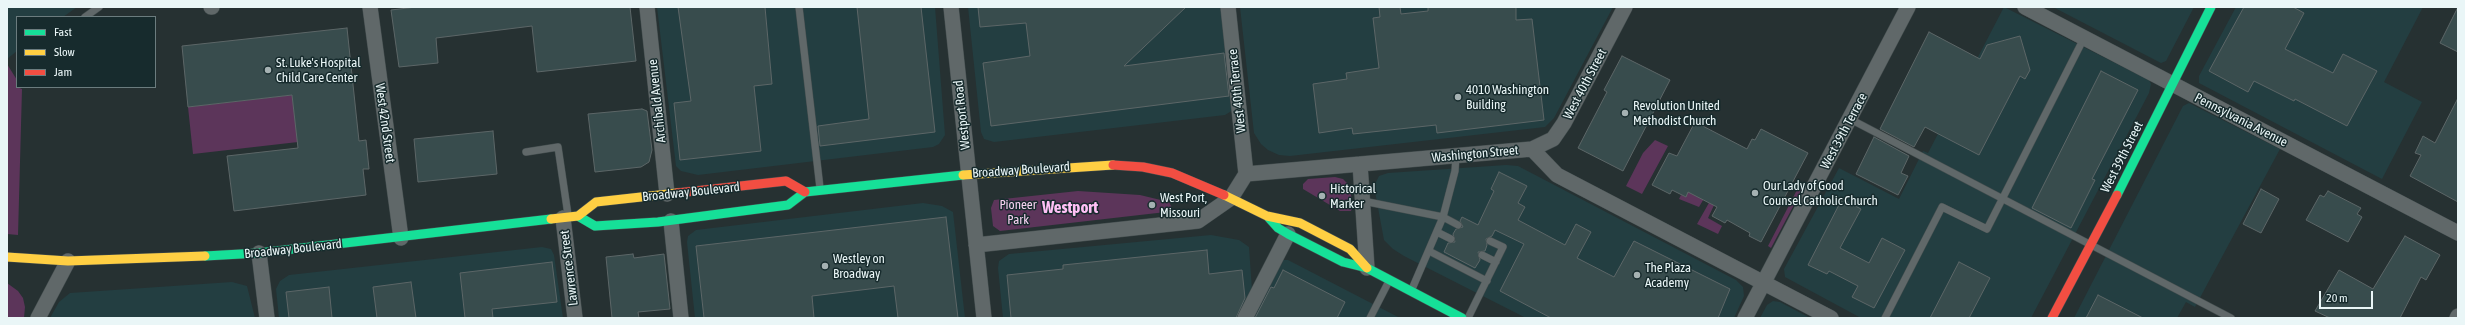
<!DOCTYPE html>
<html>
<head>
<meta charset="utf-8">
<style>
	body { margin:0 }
	#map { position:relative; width:2465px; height:325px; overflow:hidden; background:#263132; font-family:"Asap Condensed",sans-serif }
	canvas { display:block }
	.frame { position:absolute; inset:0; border:8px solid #eaf6f7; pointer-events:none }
	.legend { position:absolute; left:16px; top:16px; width:140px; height:72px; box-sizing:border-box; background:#172b2d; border:1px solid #6b7c7e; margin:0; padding:5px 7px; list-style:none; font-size:12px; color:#eaf6f7 }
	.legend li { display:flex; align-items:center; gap:8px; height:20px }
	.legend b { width:20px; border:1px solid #6b7c7e }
	.scale { position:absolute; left:2319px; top:291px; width:54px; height:18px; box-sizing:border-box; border:2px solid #eaf6f7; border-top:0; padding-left:5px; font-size:12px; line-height:14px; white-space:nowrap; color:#eaf6f7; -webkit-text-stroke:3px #172b2d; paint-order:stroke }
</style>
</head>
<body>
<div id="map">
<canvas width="2465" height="325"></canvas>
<div class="frame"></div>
<ul class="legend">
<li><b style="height:5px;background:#16e098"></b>Fast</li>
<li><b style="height:5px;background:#ffcf43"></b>Slow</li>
<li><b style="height:5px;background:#f24e42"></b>Jam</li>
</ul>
<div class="scale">20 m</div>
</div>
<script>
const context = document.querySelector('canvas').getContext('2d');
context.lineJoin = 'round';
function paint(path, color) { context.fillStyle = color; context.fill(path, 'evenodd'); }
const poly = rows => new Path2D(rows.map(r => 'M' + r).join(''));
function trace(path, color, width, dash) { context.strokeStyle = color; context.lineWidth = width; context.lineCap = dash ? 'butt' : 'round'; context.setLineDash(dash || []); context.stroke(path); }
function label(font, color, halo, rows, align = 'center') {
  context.font = font + ' "Asap Condensed",sans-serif'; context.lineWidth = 3; context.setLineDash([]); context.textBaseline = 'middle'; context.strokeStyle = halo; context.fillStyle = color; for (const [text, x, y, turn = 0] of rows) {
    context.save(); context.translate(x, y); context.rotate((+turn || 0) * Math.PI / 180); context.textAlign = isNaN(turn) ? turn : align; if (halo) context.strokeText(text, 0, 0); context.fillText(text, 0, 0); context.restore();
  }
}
const built = poly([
	[7,7,77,7,63,17,17,17,17,51,7,59],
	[657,7,935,7,945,135,939,144,933,147,698,175,681,171,676,166],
	[968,7,1223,7,1233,110,1225,115,994,142,984,139,981,132],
	[1240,7,1613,7,1554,118,1545,127,1290,156,1279,155,1268,150,1261,144,1254,133],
	[2004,7,2149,80,2151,84,2149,93,2031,318,1861,318,1785,277,1784,269,1839,168,1899,199,1923,151,1928,153],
	[2053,7,2194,7,2166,61,2161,63],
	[2236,7,2423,7,2384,82,2422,102,2382,179,2199,83,2199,76],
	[2189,103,2280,149,2195,307,2186,302,2177,318,2074,318,2183,106],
	[1506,165,1518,166,1736,280,1743,287,1744,296,1734,318,1526,318,1404,256,1393,249,1384,240,1374,186,1379,176,1388,173],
	[923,203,942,206,953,212,965,318,695,318,687,242,688,236,696,230],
	[1211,235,1239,240,1249,247,1252,290,1237,318,1003,318,998,268,999,261,1009,254],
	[542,247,551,249,554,255,563,318,279,318,276,289,280,281,289,275],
	[1283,260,1288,260,1400,318,1251,318],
	[232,282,247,286,255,318,50,318,59,302,70,293],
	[1773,301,1780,302,1810,318,1760,318,1767,305]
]);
const green = poly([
	[7,64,17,80,17,87,22,89,18,235,7,234],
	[292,95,298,142,193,154,188,107],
	[1655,140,1668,146,1642,194,1626,186,1643,153],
	[1335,177,1343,179,1349,185,1353,205,1351,211,1340,211,1303,189,1303,184,1308,179],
	[1800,184,1804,186,1771,248,1768,246],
	[1712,185,1699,207,1679,199,1681,195,1686,197,1688,192],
	[1078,191,1140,195,1169,202,1172,208,1166,212,1000,231,993,226,991,208,994,200],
	[1710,201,1715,203,1708,218,1722,226,1718,234,1697,224],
	[7,283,18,291,23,298,25,307,24,318,7,318]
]);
const building = poly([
	[416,7,630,7,636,61,537,72,532,26,436,38,438,63,399,67,391,10,416,7],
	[678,7,765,7,772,84,754,86,761,151,680,160,674,103,691,101,678,7],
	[857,7,921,7,935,132,820,146,818,126,869,119,857,7],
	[978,7,1186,7,1124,66,1224,53,1229,96,991,126,983,63,1030,56,1026,23,980,27,978,7],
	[1379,7,1400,7,1401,14,1428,11,1428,7,1516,7,1516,20,1532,19,1544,120,1437,133,1436,125,1353,134,1352,128,1319,133,1313,84,1347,79,1346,73,1379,68,1373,18,1380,17,1379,7],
	[2244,7,2293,7,2304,13,2285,49,2333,73,2343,54,2377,71,2347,126,2295,99,2294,101,2254,81,2248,92,2209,71,2244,7],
	[2458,7,2458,52,2440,43,2458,7],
	[347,28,359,141,366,140,369,169,363,169,366,195,234,211,227,156,298,148,292,95,188,107,182,46,347,28],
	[1929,32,1980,59,1987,45,2020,36,2030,70,2025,79,2020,76,1979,155,1925,127,1914,147,1880,129,1929,32],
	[1622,56,1670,80,1623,171,1578,148,1607,92,1604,90,1622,56],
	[2101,71,2138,90,2092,179,2095,180,2071,228,2032,208,2101,71],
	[2458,98,2458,202,2410,176,2421,155,2415,153,2423,136,2435,143,2458,98],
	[642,109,647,111,652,150,649,162,641,167,595,172,588,114,642,109],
	[1695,122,1747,149,1752,139,1755,140,1761,129,1808,153,1761,242,1749,236,1750,233,1727,220,1725,223,1712,216,1717,207,1688,192,1686,197,1672,190,1670,194,1652,185,1669,153,1677,156,1695,122],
	[493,131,497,174,418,182,414,139,493,131],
	[1874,137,1909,156,1901,173,1908,176,1898,195,1856,174,1874,137],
	[1499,172,1527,186,1518,203,1525,207,1518,220,1565,245,1576,224,1591,232,1577,258,1614,277,1634,241,1730,289,1718,318,1551,318,1500,291,1524,244,1495,230,1492,236,1486,239,1487,245,1485,251,1478,252,1480,260,1475,268,1444,252,1448,243,1455,242,1453,234,1456,229,1463,227,1460,221,1462,217,1478,225,1494,191,1491,189,1499,172],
	[2261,189,2279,199,2261,233,2243,224,2261,189],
	[2328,191,2361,208,2357,214,2362,217,2348,242,2306,220,2320,195,2324,197,2328,191],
	[1842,199,1861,209,1840,248,1869,263,1882,238,1905,250,1874,308,1852,297,1858,286,1829,271,1827,274,1808,265,1842,199],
	[946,217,958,318,898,318,894,286,812,296,814,318,704,318,696,246,946,217],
	[2405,236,2440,255,2426,280,2421,277,2400,318,2330,318,2315,311,2339,270,2373,289,2405,236],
	[1207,250,1209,274,1242,270,1245,298,1236,318,1011,318,1007,275,1063,269,1063,265,1207,250],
	[633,254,634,258,664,254,670,309,638,312,639,318,612,318,606,257,633,254],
	[552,262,557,302,492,309,493,318,465,318,460,273,552,262],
	[1959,262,1990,278,1969,318,1930,318,1959,262],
	[1283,270,1345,302,1337,318,1255,318,1271,287,1274,288,1283,270],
	[411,282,416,318,377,318,373,287,411,282],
	[329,287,332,318,289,318,286,292,329,287],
	[2098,295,2143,318,2086,318,2098,295]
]);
const lane = poly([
	[799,7,820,188],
	[85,17,99,7],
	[1850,119,2231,318],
	[526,152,558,147,568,215],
	[1363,201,1443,217,1455,171,1456,156],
	[1437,232,1451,239],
	[1429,251,1487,281],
	[1482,255,1496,262],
	[1412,289,1443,217,1458,225],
	[1370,318,1389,281],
	[1468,318,1503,247,1490,241],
	[1885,318,1942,207,1987,229,2084,38]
]);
const street = poly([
	[211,7,212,7],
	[370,7,401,238],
	[647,7,667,194],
	[951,7,984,318],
	[1228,7,1246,174],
	[2025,7,2458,233],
	[1532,149,1557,175,1831,318],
	[1360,164,1367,268],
	[563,218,575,318],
	[671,221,681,318],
	[976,245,1198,221,1231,198,1246,174,1532,149,1553,139,1564,123,1625,7],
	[259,253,267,318],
	[38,318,68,261],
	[1245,318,1288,234],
	[1745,318,1908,7],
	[2457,318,2458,316]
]);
const fast = poly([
	[2117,195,2211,7],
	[578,216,595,226,658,222,788,205,805,192,963,175],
	[1269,218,1278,228,1288,234,1343,262,1367,268,1462,318],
	[205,256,259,253,551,219]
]);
const slow = poly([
	[963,175,1113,165],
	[1224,195,1267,216,1300,223,1350,249,1367,268],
	[551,219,578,216,596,202,677,193],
	[7,257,68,261,205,256]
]);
const jam = poly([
	[1113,165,1143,167,1172,173,1224,195],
	[677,193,786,181,805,192],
	[2052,318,2117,195]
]);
const markers = [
	[268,70,4,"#a5b1b2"],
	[1458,97,4,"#a5b1b2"],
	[1625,113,4,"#a5b1b2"],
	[1755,193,4,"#a5b1b2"],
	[1322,196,4,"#a5b1b2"],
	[1152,205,4,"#a5b1b2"],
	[825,266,4,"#a5b1b2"],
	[1637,275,4,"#a5b1b2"]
];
const poiNames = [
	["St. Luke's Hospital",276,63],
	["Child Care Center",276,78],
	["4010 Washington",1466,90],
	["Building",1466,105],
	["Revolution United",1633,106],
	["Methodist Church",1633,121],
	["Our Lady of Good",1763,186],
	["Counsel Catholic Church",1763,201],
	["Historical",1330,189],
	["Marker",1330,204],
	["West Port,",1160,198],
	["Missouri",1160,213],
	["Westley on",833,259],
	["Broadway",833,274],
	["The Plaza",1645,268],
	["Academy",1645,283]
];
const streetNames = [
	["West 40th Street",1585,84,-62],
	["West 40th Terrace",1237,91,-96],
	["Archibald Avenue",657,101,-96],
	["Westport Road",962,115,-96],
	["Pennsylvania Avenue",2241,120,27],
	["West 42nd Street",385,123,82],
	["West 39th Terrace",1844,131,-62],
	["Washington Street",1475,154,-5],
	["West 39th Street",2122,157,-63],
	["Broadway Boulevard",1021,170,-4],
	["Broadway Boulevard",691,192,-6],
	["Broadway Boulevard",293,249,-6],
	["Lawrence Street",569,268,-97]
];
const parkNames = [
	["Pioneer",1018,205],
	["Park",1018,220]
];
const districtNames = [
	["Westport",1070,208]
];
paint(built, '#233e41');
paint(green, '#5c355a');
paint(building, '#384c4d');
trace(building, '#5c6667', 1);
trace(lane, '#434d4e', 8);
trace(street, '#434d4e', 16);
trace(fast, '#434d4e', 10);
trace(slow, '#434d4e', 10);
trace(jam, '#434d4e', 10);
trace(lane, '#606869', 7);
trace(street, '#606869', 15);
trace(fast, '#16e098', 9);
trace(slow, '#ffcf43', 9);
trace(jam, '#f24e42', 9);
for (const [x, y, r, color] of markers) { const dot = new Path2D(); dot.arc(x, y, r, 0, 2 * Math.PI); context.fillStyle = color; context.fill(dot); trace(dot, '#172b2d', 1.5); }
label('13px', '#eaf6f7', '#172b2d', poiNames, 'left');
label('13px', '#eaf6f7', '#172b2d', streetNames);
label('13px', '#f6d1f0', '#172b2d', parkNames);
label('bold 17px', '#ffc0f6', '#172b2d', districtNames);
</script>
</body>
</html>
